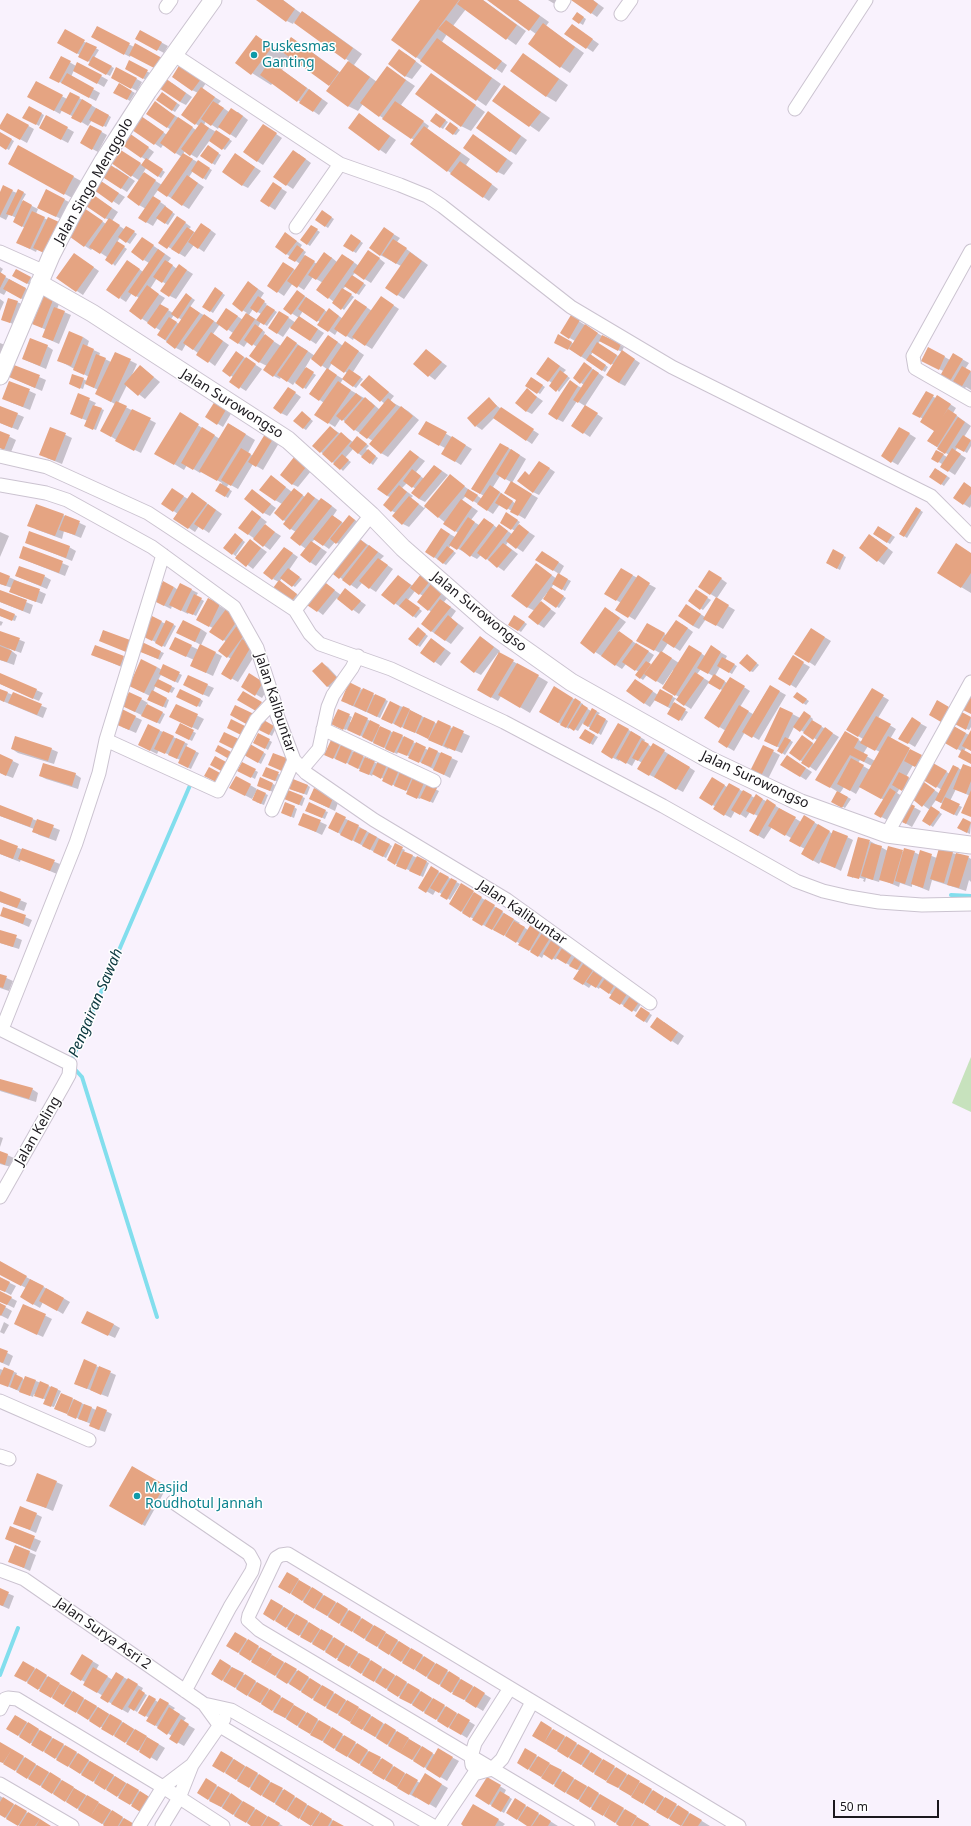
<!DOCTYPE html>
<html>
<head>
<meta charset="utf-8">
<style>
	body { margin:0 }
	#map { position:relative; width:971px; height:1826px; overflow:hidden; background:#f9f2fd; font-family:"Noto Sans",sans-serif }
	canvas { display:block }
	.scale { position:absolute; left:833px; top:1800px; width:106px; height:18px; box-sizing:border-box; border:2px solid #1b181d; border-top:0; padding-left:5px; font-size:12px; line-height:14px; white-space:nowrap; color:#1b181d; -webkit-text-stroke:3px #fff; paint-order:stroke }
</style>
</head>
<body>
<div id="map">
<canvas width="971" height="1826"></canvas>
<div class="scale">50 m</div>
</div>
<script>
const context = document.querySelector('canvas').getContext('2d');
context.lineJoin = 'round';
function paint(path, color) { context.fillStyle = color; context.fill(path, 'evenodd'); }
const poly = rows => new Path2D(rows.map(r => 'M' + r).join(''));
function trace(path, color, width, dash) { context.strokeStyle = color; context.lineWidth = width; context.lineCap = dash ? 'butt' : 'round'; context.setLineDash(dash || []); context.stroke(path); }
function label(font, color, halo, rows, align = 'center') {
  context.font = font + ' "Noto Sans",sans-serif'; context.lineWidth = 3; context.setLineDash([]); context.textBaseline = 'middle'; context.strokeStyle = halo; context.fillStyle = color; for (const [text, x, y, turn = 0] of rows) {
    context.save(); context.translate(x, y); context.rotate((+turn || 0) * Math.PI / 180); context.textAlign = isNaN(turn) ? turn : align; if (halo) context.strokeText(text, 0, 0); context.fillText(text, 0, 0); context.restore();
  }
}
const green = poly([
	[971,1057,971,1112,952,1103]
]);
const shadow = poly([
	[258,0,283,0,302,14,303,12,312,18,362,54,354,65,377,82,387,67,415,86,401,105,429,126,427,129,470,159,466,165,498,189,489,201,411,144,414,140,363,104,358,111,348,106,331,86,292,57,282,70,328,103,319,115,273,83,271,85,236,63,256,36,282,52,292,38,341,73,349,61,294,22,293,24,287,21],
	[422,0,483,0,526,31,516,45,466,9,453,26,507,65,502,73,447,34,442,42,501,84,486,106,392,40],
	[488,0,518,0,549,22,546,26,584,53,570,73,561,67,536,34],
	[548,0,562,0,558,6],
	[573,0,593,0,604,8,597,17],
	[580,15,586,19,583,25,573,19],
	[97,27,134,47,130,57,92,37],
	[578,29,599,44,593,52,566,34],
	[65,31,99,50,94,58,114,68,110,76,89,65,90,62,79,56,80,55,58,43],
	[140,31,168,46,164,53,136,38],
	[406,54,422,66,412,79,405,76],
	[61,57,76,66,78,63,108,80,104,87,74,70,71,77,100,93,96,101,50,77],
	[533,60,568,85,556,102,546,96],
	[129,62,150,73,146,80,126,68],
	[181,66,206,83,202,89,221,101,218,104,229,112,238,112,248,120,236,138,219,127,218,129,206,121,204,125,232,141,225,150,210,140,197,158,185,151,183,154,212,170,206,180,193,171,189,177,204,187,189,209,158,190,153,197,166,206,165,208,175,214,168,225,158,218,153,226,146,222,146,209,139,205,140,181,108,160,123,152,142,165,146,160,122,144,135,138,154,152,148,160,165,172,161,178,146,168,143,173,162,185,182,157,163,145,161,148,133,129,148,121,167,135,171,130,167,127,161,106,196,130,199,126,182,115,198,93,192,90],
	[117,68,142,82,137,91,112,77],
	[431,74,485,112,471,131,461,126],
	[36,82,67,99,71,93,111,117,106,127,92,120,88,126,62,110,60,114,28,96],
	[172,83,192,97,186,105,180,102],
	[119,84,135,93,130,101,115,92],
	[504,86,550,118,539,132,493,100],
	[165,95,180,105,175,112,172,110],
	[29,107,44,115,39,126,24,117],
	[7,114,34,129,27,143,0,128],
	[359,114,396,140,386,154,349,128],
	[46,116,74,132,68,143,40,128],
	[439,116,448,122,443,129,440,127],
	[494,116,527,140,516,155,510,151],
	[453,125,460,130,456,135,453,134],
	[91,126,107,135,98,152,81,143],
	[269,129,282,138,263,165,257,161],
	[0,133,14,141,9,150,0,145],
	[480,139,513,163,504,175,498,172],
	[18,147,83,182,74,199,19,169],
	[208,147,221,155,215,165,201,156],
	[235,154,261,171,248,188,242,185],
	[299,154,311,163,293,189,275,177],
	[116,168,135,181,127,192,121,188],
	[107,186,125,197,119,205,96,190],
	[279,187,287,192,275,210,269,206],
	[18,190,26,194,22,201,38,209,36,214,48,220,36,252,24,246,25,228,20,225,16,218,9,214,6,220,0,217,0,195,12,191,17,193],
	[47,191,71,203,63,220,45,211],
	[97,198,118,212,112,221,124,229,127,227,137,234,130,244,120,238,117,242,127,249,115,266,107,257,93,248,91,250,85,246,68,234,90,213,106,224,109,220,105,218],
	[322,211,334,219,328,228,325,226],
	[183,221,191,227,189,229,196,233,208,228,216,234,204,252,194,245,185,257,160,242],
	[311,226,320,232,310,246,301,240],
	[390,232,400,238,397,242,428,265,404,299,387,288,401,266,380,255],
	[352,236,363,243,356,253,345,246],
	[291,237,302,245,300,248,306,252,304,255,317,264,331,257,337,262,348,258,359,266,375,255,385,263,371,283,355,273,352,276,366,285,359,295,346,286,343,289,354,297,344,310,329,298,323,283,313,277,304,290,293,283,284,296,268,285,290,267,295,270,300,264,276,246],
	[148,242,171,258,168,262,177,269,185,269,193,274,176,299,170,296,166,284,157,278,150,289,165,298,160,305,173,313,186,294,195,300,190,307,217,323,233,313,243,320,247,313,233,304,254,286,264,293,260,299,267,304,266,305,277,312,267,326,261,322,258,327,265,332,264,335,281,346,293,341,315,356,335,340,343,346,351,346,364,355,353,372,363,379,356,388,343,379,347,373,332,363,328,370,343,379,340,384,371,402,380,410,385,404,362,385,369,377,394,396,390,401,408,411,419,420,388,457,381,453,373,441,355,430,341,418,335,427,316,415,324,403,310,393,327,369,311,358,305,368,316,375,306,389,295,382,293,385,281,377,280,379,274,376,267,366,259,362,257,347,248,341,244,347,238,343,233,333,220,324,213,334,229,345,215,366,186,344,182,351,176,348,158,335,161,331,130,311,139,298,132,293,126,302,120,298,134,265,143,272,149,263,144,260],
	[253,309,261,314,257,320,249,315],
	[174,315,182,320,179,324,171,319],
	[80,258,99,271,83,295,57,278],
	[0,267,3,269,0,274,32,292,27,302,7,290,4,295,0,293],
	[17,270,33,279,30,285,14,276],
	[215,289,225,295,213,313,210,311],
	[303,295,327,312,335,313,343,319,362,304,372,311,387,301,399,309,372,349,354,338,353,340,338,330,335,335,319,324,320,322,303,311,299,317,324,333,316,344,290,327,283,337,277,333,286,316,296,323,299,318,285,309],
	[0,299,4,302,0,311],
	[53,300,59,304,57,309,71,315,59,344,43,337,46,330,33,323],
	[17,302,24,305,17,326,2,319],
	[571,316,602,336,624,347,622,351,640,363,625,386,619,383,614,365,593,352,591,355,608,367,605,372,571,350,555,342,559,336,574,344,575,341,561,333],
	[600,341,622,352,618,356,598,344],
	[83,337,89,341,87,347,100,353,99,356,111,362,115,353,137,364,132,375,140,366,160,382,145,399,127,385,118,403,156,423,141,453,123,444,107,434,115,404,102,397,98,390,85,383,83,389,72,385,83,379,87,381,89,377,58,360],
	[0,343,5,345,0,355],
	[47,346,53,350,46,369,23,359],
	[929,348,950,360,953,354,969,363,965,369,971,372,971,390,966,387,964,389,941,375,943,371,929,364],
	[426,350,447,366,435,380,414,364],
	[236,352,262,369,246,391,230,381,233,377,223,371],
	[548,358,566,370,563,373,570,378,559,392,552,383,537,373],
	[587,365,604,377,585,406,603,418,590,437,572,425,585,406,577,401,563,422,557,419,576,385,582,388,584,385,574,378],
	[14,366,46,380,42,391,10,377],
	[532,378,545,387,540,394,527,385],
	[10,382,36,394,30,410,10,402],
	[527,390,543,401,532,414,526,411],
	[294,392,301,397,287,416,281,413],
	[926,392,937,399,944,400,956,408,953,413,971,426,964,437,971,441,971,446,967,453,958,447,955,451,966,458,955,475,941,466,942,464,932,458,937,451,947,457,949,455,928,441,935,430,923,419,914,413],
	[79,395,96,403,94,406,104,410,96,430,88,427,88,421,78,417],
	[489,399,501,409,539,434,532,444,494,418,482,430,476,426],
	[216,402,232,412,223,427,207,417],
	[0,407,24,417,18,430,0,423],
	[180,414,220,439,229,424,255,440,248,453,253,456,265,435,279,443,263,470,253,464,238,489,229,484,226,488,232,491,228,498,217,491,222,483,202,471,200,473,187,465,184,470,156,453],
	[304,414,313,421,306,430,303,428],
	[426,422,472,449,461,465,442,453,445,448,419,434],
	[330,427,353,442,360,439,369,446,366,449,378,458,373,465,353,449,345,458,351,462,343,471,341,469,314,446],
	[51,428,72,438,62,464,47,458],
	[900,428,916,438,898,465,882,456],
	[0,432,16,440,11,452,0,448],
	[507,447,526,459,512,483,538,498,525,519,500,504,493,514,466,496,462,500,478,511,471,520,479,525,490,522,497,528,499,525,512,534,515,531,501,522,507,514,520,522,518,525,535,536,523,552,508,542,506,545,518,554,504,571,481,555,477,559,451,545,449,548,456,553,446,565,434,557,448,533,455,537,458,533,426,507,409,527,403,524,396,513,392,511,390,497,387,496,410,451,425,461,416,472,424,479,435,466,448,475,425,502,419,499,416,489,407,483,402,488,413,496,411,498,424,508,450,476,482,499,484,496,472,489],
	[500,476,511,482,518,500,516,504,493,487],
	[294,459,311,471,298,487,292,484],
	[546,466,555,472,539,495,533,492,525,473,530,476],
	[938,470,950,478,944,486,930,476],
	[271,476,292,492,294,489,305,497,308,493,320,501,322,499,328,503,337,510,333,516,343,523,349,516,361,524,343,546,335,542,329,549,315,539,312,542,327,552,316,566,310,562,306,549,291,538,296,532,291,529,284,520,282,504,275,500],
	[971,487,971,506,970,508,954,498],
	[252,490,276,508,270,516,264,513],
	[178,493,188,499,198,497,222,514,209,533,199,526,195,532,174,518,178,514,162,503],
	[916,508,923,512,907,538,900,533],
	[63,515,86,526,81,538,64,531,62,539,35,529],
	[258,515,267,522,264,525,281,536,270,550,248,534],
	[879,527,895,537,890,544,874,534],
	[0,532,9,536,0,557],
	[237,536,245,542,236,555,237,556,250,540,267,552,253,569,233,554],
	[876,539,893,552,884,565,860,548],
	[361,540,384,556,380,560,393,569,376,592,362,583,357,589,329,570],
	[26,542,69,547,76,551,72,561],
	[24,547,69,566,65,576,20,558],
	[285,548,298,557,289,570,302,579,295,587,282,578,280,581,303,599,298,605,291,602,279,582,273,579],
	[833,551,846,557,840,570,827,563],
	[971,553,971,593,938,573],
	[548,555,564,566,559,575,571,581,565,591,554,584,551,588,566,598,559,608,545,599,548,594,547,593,540,602,556,613,544,628,538,624,535,611,527,607,536,564,557,579,559,574,553,570],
	[621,569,656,588,635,620,617,609,621,603,606,593],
	[0,573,46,594,42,604,17,595,12,588,0,584],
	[422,575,432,583,431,585,448,597,444,602,456,611,451,618,464,628,451,644,431,631,431,612,429,610,423,596,415,591,408,600,422,611,416,618,383,595,398,576,413,586],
	[716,575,727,583,717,598,699,587],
	[16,576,44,576,51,580,47,589],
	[322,581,341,595,345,590,366,605,359,614,337,598,323,615,306,602],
	[180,584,198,593,196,596,204,601,196,616,189,612,188,614,172,606,171,609,161,604,174,587,178,590],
	[0,591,33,605,30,614,0,602],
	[696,591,711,600,703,610,689,601],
	[208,599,233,614,258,650,238,682,222,673,231,659,228,657,226,642,213,628,204,624],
	[716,599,735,610,723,629,706,619,699,629,693,626,693,609,705,617],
	[0,609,17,616,15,621,0,616],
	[612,612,626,622,618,632,654,655,649,663,652,666,660,653,638,641,647,624,666,635,682,624,693,632,680,651,668,643,662,652,679,663,690,646,705,656,711,647,727,656,725,660,737,666,732,674,720,667,715,676,727,683,730,678,750,691,740,707,753,714,770,686,786,695,759,740,745,732,734,751,719,742,726,731,705,718,722,690,709,682,691,709,675,699,673,703,688,712,682,721,669,713,671,709,655,700,650,707,644,703,642,684,658,695,660,690,677,699,679,697,664,688,675,671,673,670,663,685,647,675,643,680,636,675,639,672,626,664,622,669,581,643],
	[701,669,713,676,710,682,697,674],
	[515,616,527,624,521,632,509,624],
	[153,618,166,624,167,622,176,626,165,647,144,636],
	[0,621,3,622,1,626,0,625],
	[201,629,207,633,201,645,184,636],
	[811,629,831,641,815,666,796,653],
	[420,630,428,636,420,647,417,645],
	[0,632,25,642,21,653,8,648,17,655,14,665,0,660],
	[481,637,500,651,499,653,548,682,530,713,501,696,498,701,478,690,499,654,498,653,481,675,475,672],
	[175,638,199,650,201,646,222,656,213,676,198,669,194,660,177,652],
	[432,639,451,653,441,666,421,652],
	[142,644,164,653,160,660,142,652],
	[92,654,123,657,129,661,126,669],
	[749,657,759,665,753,672,750,671],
	[793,657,810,667,796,688,780,678],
	[322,663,328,667,342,682,333,690,327,686],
	[164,666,182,675,178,683,161,675,158,680,175,688,172,693,156,685,153,692,169,700,166,708,151,701,150,696,136,689,157,667,162,670],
	[0,674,43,693,39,701,0,684],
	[249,675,269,687,262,698,242,686],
	[207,685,214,688,209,697,191,689],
	[554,688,583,704,583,706,591,711,592,709,600,713,598,715,608,721,601,735,583,723,578,731,570,727,569,729,540,712],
	[361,689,388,701,380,718,348,704],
	[0,690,47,708,43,718,0,700],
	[872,690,889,700,878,718,896,729,890,739,924,758,918,768,913,765,906,777,911,779,905,791,900,788,897,793,902,796,887,820,876,814,884,800,860,787,856,794,844,787,840,793,851,799,845,808,833,801,838,792,817,779,845,732,862,742,863,739,848,730],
	[868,746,880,752,875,761,863,754],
	[860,760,872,766,870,770,858,763],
	[800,695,809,701,806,705,803,703],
	[180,698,200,699,203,701,200,707],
	[141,699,148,703,146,705,165,714,160,724,129,709],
	[937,701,955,711,948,724,930,715],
	[176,705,204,719,198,730,177,720],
	[400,706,410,710,437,724,450,727,470,736,462,753,449,748,448,749,421,735,382,719],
	[781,708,800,718,807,714,813,719,812,721,839,737,816,771,790,753,808,740,814,744,817,740,804,732,794,727,788,739,793,742,785,755,778,750,780,748,771,744],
	[339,710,352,717,350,722,352,723,367,719,381,728,402,736,428,750,429,748,458,761,450,778,399,751,397,754,347,729,346,730,335,726],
	[122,711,142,720,136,733,122,727],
	[958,711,971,718,971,727,969,730,953,722],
	[912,719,927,727,915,747,900,738],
	[262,721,276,728,272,736,258,728],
	[619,724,645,740,644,742,652,747,653,744,695,771,683,792,638,769,642,763,636,759,632,766,620,759,619,761,602,752],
	[148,725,188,744,186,747,199,753,191,769,179,763,180,760,159,750,157,754,145,748],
	[180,725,196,733,192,741,176,733],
	[953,726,969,735,971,732,971,750,966,748,964,751,971,755,971,763,961,751,944,741],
	[585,730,598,737,593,745,581,738],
	[259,734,272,742,268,750,255,742],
	[332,741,378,764,378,762,401,772,401,773,439,791,433,803,421,797,420,799,410,795,408,791,386,782,384,779,373,774,372,776,352,765,328,756],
	[250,745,266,754,261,764,245,755],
	[763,746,780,755,768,779,757,774],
	[12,749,51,749,58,752,54,764,18,753],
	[0,755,19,764,13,778,0,773],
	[793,760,812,772,806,780,782,765],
	[242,763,258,772,255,779,239,770],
	[933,764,950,774,954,766,962,770,971,768,971,817,970,796,956,789,950,801,962,807,957,816,941,808,943,804,936,800,931,807,942,814,933,827,923,820,930,810,913,798,930,787,940,794,942,790,924,779],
	[266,768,281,775,278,782,266,777],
	[75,774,81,778,78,789,46,779,40,776],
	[236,777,257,789,256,790,268,795,264,805,256,802,257,792,256,792,252,799,231,788],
	[712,778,727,787,729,784,755,798,756,796,768,802,768,801,801,822,804,816,833,834,847,837,853,840,841,871,821,861,819,864,802,854,805,849,790,841,791,838,772,827,764,839,750,831,758,816,750,812,746,818,735,811,731,818,714,809,716,807,701,798],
	[273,784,275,785,273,792,261,787],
	[307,785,310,787,307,795,293,790],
	[314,789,339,800,335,811,310,799],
	[288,791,305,798,302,806,288,800],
	[906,803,921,811,912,827,903,822],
	[0,806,60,830,56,841,39,835,33,831,34,829,0,816],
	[294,807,297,809,294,818,285,814],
	[325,811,328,812,325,819,309,812],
	[336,813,392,846,386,858,329,828],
	[303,814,327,825,322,835,299,824],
	[963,819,971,823,970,834,958,828],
	[0,841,60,864,57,874,21,859,20,862,0,854],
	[870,841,888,851,914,852,920,855,921,852,937,858,952,853,968,857,971,859,971,882,969,880,966,891,932,880,929,891,912,884,912,887,900,883,899,887,880,879,879,882,866,878,865,882,863,881,864,879,853,876,853,878,848,875],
	[395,845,405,850,404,852,429,863,423,877,388,860],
	[431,868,460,884,450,900,436,890,433,895,419,887],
	[462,885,500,910,505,914,520,923,519,924,528,930,531,925,564,947,641,1004,636,1012,610,998,612,995,600,987,599,989,592,984,589,988,583,984,580,971,557,958,556,960,544,954,542,958,511,938,483,925,450,904],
	[0,892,27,903,24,911,0,902],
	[4,908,32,920,29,927,1,915],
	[0,931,22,940,19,949,0,943],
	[0,975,13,981,9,991,0,988],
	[641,1009,652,1015,647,1023,637,1016],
	[664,1022,684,1036,678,1045,651,1027],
	[0,1080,32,1089,38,1093,36,1102,0,1091],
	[0,1137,3,1138,0,1147],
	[0,1152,14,1158,11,1167,0,1164],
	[0,1262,70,1302,63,1314,43,1302,40,1308,21,1297,26,1288,0,1274],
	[0,1278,16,1286,11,1295,0,1289],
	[0,1292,17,1301,14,1308,0,1301],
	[0,1304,12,1311,8,1319,0,1315],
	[24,1305,52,1319,43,1337,15,1324],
	[4,1322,9,1325,4,1334,0,1332],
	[113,1324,120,1328,115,1338,89,1326],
	[0,1349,13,1356,9,1366,0,1362],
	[96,1366,116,1375,108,1397,75,1384],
	[5,1368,17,1373,16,1376,25,1380,26,1377,61,1391,54,1407,47,1405,46,1400,34,1394,33,1397,0,1383,0,1369,3,1370],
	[73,1399,96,1410,106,1411,112,1414,105,1432,96,1429,91,1424,56,1409],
	[133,1467,167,1487,145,1526,110,1506],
	[38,1474,63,1485,53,1511,27,1500],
	[36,1514,42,1517,36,1533,14,1523],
	[10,1528,41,1541,36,1552,6,1539],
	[15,1546,36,1555,30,1571,9,1561],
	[287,1573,491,1698,483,1711,279,1586],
	[0,1590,14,1596,9,1609,0,1605],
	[272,1600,475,1725,467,1738,264,1613],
	[235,1633,435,1755,438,1750,459,1761,447,1781,228,1646],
	[82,1655,99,1665,96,1670,113,1680,116,1673,143,1688,141,1692,147,1695,137,1712,131,1708,128,1713,114,1705,102,1698,103,1696,84,1684,85,1682,71,1674],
	[220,1660,420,1783,426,1775,448,1788,436,1808,416,1796,416,1798,409,1794,212,1673],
	[23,1662,165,1748,157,1761,16,1675],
	[149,1696,158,1702,160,1699,175,1708,173,1710,186,1718,183,1722,195,1729,184,1746,170,1738,172,1736,147,1720,149,1718,140,1712],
	[16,1716,157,1802,149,1815,8,1729],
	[541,1723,570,1740,710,1826,682,1826,658,1812,533,1735],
	[0,1743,30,1761,136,1826,106,1826,17,1771,0,1761],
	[526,1750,594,1791,651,1826,621,1826,518,1762],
	[222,1752,325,1816,342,1826,313,1826,299,1818,214,1765],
	[487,1778,506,1790,504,1794,512,1799,504,1813,476,1796],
	[206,1780,225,1791,283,1826,253,1826,236,1816,198,1793],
	[0,1796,8,1801,49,1826,20,1826,8,1819,0,1814],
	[515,1800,532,1810,558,1826,529,1826,507,1813],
	[474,1805,505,1824,503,1826,465,1826]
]);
const stream = poly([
	[951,895,971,896],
	[157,1317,82,1077,70,1064,191,783],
	[0,1675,18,1628]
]);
const building = poly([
	[256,0,283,0,295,9,286,22],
	[420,0,459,0,416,58,391,40],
	[460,0,483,0,517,25,506,40,457,4],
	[487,0,518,0,540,16,529,31],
	[571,0,593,0,598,4,591,14],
	[302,11,353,48,345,60,294,23],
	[577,12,584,17,579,24,572,19],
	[446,20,502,61,495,70,438,29],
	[543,23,575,47,560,68,528,44],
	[572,24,593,39,586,49,564,34],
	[97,26,130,43,124,55,91,37],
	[65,29,85,40,77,54,57,43],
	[140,30,162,42,157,51,135,39],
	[256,35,272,47,251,75,235,63],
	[291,37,339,72,329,86,281,51],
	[437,38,492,78,476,101,420,61],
	[86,42,97,47,88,62,78,57],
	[135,43,162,58,156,69,129,55],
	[399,49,416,61,405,77,388,64],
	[523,53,559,79,546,97,510,71],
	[61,56,71,61,59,83,49,78],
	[93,56,112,66,106,75,88,65],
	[129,60,148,70,143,79,125,69],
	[270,61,307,88,297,102,260,75],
	[348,61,370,77,348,107,326,91],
	[77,62,102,75,97,84,73,71],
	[180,64,201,79,192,91,172,77],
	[387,66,406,80,379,117,360,103],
	[116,67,137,78,131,89,111,78],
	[67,73,94,88,89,98,61,83],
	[431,73,476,105,461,127,415,94],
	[165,78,186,93,180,102,159,88],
	[36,81,63,95,54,111,27,97],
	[119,83,132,91,127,100,113,93],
	[504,85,541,112,529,127,492,101],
	[201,87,215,97,195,125,181,115],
	[309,89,322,99,313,112,299,103],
	[70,92,80,97,70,115,60,110],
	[162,92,177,103,172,111,156,100],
	[82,99,92,105,81,123,71,118],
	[155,101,175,116,167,128,146,114],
	[213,101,224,108,211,126,201,119],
	[395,101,424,121,411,139,382,119],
	[29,106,42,113,36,125,22,118],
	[96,108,109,115,103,127,89,120],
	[231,108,243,116,230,135,218,127],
	[488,111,521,136,510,152,476,128],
	[7,113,29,125,20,140,0,129,0,125],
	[359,113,390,136,379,151,348,128],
	[436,113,446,120,440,128,430,121],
	[46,115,68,127,61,140,39,128],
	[141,116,164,132,154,145,132,130],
	[178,117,193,127,175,154,160,143],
	[201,122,209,128,190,156,181,149],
	[450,122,458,128,453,135,445,129],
	[263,124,277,133,257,162,243,152],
	[90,125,102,131,92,150,80,143],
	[424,126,461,153,447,172,410,144],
	[216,130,230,139,222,150,209,141],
	[0,132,12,139,6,150,0,146],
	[129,133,149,147,141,158,121,144],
	[473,134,507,159,497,173,463,148],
	[18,145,74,176,64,195,8,164],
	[208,145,219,153,212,164,200,156],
	[116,147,141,163,131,177,107,160],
	[293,150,306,159,286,186,273,177],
	[183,153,193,159,167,197,157,190],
	[235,153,255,167,242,186,222,172],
	[146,158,163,169,158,177,141,165],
	[198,160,210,168,203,179,191,171],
	[460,161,492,184,483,198,450,174],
	[109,164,129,177,121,189,101,176],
	[144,172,156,180,139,206,127,197],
	[187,175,198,183,182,206,171,198],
	[101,181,119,193,112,203,94,190],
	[273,182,282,188,269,207,260,201],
	[3,185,13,190,0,216,0,192],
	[18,189,24,192,12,216,6,214],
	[46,189,65,199,56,217,37,208],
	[91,193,112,208,105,219,83,204],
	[153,196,161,201,146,223,138,218],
	[23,200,32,205,22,227,13,222],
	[165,206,173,212,165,224,156,218],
	[84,208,103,221,84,247,66,234],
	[322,210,332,217,325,227,315,220],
	[32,211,45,217,30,249,16,243],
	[177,216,186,222,167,249,158,243],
	[48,217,59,222,44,253,33,248],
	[109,218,120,225,100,254,89,247],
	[201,223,211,230,198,249,188,242],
	[311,225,318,229,307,245,300,240],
	[126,226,135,231,126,243,118,237],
	[187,227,194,232,179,254,171,249],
	[384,227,394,234,380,256,369,248],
	[285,232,297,241,286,255,275,247],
	[351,234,361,241,353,252,343,246],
	[142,237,154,245,143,261,131,252],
	[393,239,407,248,396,264,382,255],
	[117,241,125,246,112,265,105,260],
	[297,245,304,250,295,262,288,258],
	[158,249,165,254,136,297,128,292],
	[368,250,380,258,364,280,353,272],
	[324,252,332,258,316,280,308,275],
	[410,252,422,261,397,296,385,288],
	[74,253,94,267,76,292,56,278],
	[342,254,354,262,328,299,316,290],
	[305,255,315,261,297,288,287,281],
	[127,260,140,269,119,299,106,290],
	[165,260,173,265,162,283,153,277],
	[283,262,294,269,277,293,267,286],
	[179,264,187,270,169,297,160,291],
	[16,269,31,277,27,284,12,276],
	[0,272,6,276,0,288],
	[352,275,364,283,356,294,344,286],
	[9,279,26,288,21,299,3,289],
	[248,281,258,289,242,312,232,304],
	[147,285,159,294,141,320,129,311],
	[215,287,223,293,210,312,202,307],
	[342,288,352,294,341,310,332,303],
	[297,290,305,296,291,315,283,309],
	[186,293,192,298,178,319,171,314],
	[44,295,53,300,42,328,32,324],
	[258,296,265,301,257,313,250,308],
	[381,296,394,305,365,346,352,337],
	[306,297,325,310,317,322,298,309],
	[8,298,18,301,10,323,1,320],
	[355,299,367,307,346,337,334,329],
	[160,304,169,309,155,329,147,323],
	[267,305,275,310,264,325,256,320],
	[190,306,200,313,175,349,166,342],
	[54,307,65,311,53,341,42,337],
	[226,308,238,316,227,331,216,323],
	[329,308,339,316,328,332,317,325],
	[279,311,289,317,277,334,268,328],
	[246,313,255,319,238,344,229,338],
	[204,314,214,321,193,350,183,343],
	[571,315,580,320,569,339,560,333],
	[299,316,318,329,310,341,290,328],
	[169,317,177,322,165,340,157,335],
	[255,324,263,330,252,346,244,340],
	[585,324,598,333,581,357,569,349],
	[69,331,83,337,71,366,57,361],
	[211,332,223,341,208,363,196,355],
	[265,334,274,341,259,363,249,356],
	[558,334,572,342,568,350,554,343],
	[328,335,338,342,321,367,311,359],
	[602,335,621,344,618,351,599,341],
	[287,336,297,343,273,377,263,370],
	[30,338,48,345,40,366,22,359],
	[345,341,359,351,344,373,330,363],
	[597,342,617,355,611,365,591,352],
	[83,344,94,349,84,375,73,370],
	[298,345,308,351,287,382,277,375],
	[928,347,945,356,939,370,921,361],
	[426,349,442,362,428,377,413,364],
	[622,350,635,359,619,383,606,375],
	[236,351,244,357,230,377,222,371],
	[115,352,131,359,111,402,95,394],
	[953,353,963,359,950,381,940,376],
	[96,354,106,358,94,388,85,384],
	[590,354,606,365,602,371,586,360],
	[246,357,256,364,239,389,229,382],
	[548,357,560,366,548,382,536,374],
	[584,362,592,368,580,384,573,378],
	[14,365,40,375,35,388,9,377],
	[140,365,154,377,138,396,124,384],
	[962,366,971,371,961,388,952,383],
	[306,367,314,372,303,389,295,383],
	[327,368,337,375,319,401,309,394],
	[349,369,361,377,353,387,342,379],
	[593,369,599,373,578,403,573,400],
	[560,370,568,376,556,392,549,386],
	[72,374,84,378,80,389,69,384],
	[369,375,389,392,380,402,360,385],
	[531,377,543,385,537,394,525,386],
	[570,380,578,386,557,420,548,414],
	[9,381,30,389,23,407,2,399],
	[338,381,351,390,328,424,314,415],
	[288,387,296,392,281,414,273,408],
	[527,388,537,397,526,412,515,403],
	[926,391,934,395,920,418,912,414],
	[78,393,90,398,82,419,70,414],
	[356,393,362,398,342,421,336,416],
	[937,395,951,404,943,416,948,409,957,415,937,447,927,441,934,431,920,422],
	[365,397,375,406,354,431,344,422],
	[489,397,497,406,475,427,467,418],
	[388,398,396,405,367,439,359,433],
	[116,401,127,406,111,437,100,431],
	[215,401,227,408,217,425,205,417],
	[93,405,102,408,93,430,84,426],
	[585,405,598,413,583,434,571,426],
	[0,406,18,413,12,428,0,423],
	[401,406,413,416,381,454,369,444],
	[501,407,534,429,526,441,493,418],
	[132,409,151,418,134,451,115,441],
	[302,411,311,419,303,429,293,421],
	[180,412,199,424,174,465,154,454],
	[958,417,965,422,945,454,937,449],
	[426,421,447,432,439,446,418,434],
	[228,423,246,434,217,481,199,471],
	[330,426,338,433,320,453,312,446],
	[50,427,66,433,55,461,39,455],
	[202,427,215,435,193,470,181,463],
	[899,427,910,433,891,463,881,456],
	[0,431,10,435,4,450,0,448],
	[341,432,351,441,332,463,322,454],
	[265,434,273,439,256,467,248,462],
	[963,435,971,440,964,452,955,447],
	[357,436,367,444,358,454,349,446],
	[452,436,466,445,455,462,441,454],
	[500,443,509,448,480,494,471,489],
	[241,448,251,454,231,486,221,480],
	[952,448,961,454,948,472,940,467],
	[368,449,376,456,370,464,361,457],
	[511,449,520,455,505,480,496,474],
	[410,450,419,457,387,496,377,489],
	[936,450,944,454,938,463,931,459],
	[342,454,349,460,340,470,333,464],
	[294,457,306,467,292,485,280,475],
	[539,461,550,468,533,493,517,481,525,471,529,475],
	[434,465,442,471,419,499,411,493],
	[935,468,947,476,941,485,929,477],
	[412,469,421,476,412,488,403,481],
	[450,474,465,486,438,518,424,506],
	[271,475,286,487,275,501,259,490],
	[511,481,532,494,518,516,510,512,516,500,504,493],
	[964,482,971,487,971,494,963,505,953,498],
	[220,483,230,489,225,497,215,491],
	[399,485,407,492,391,512,383,505],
	[490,485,500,492,487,511,477,504],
	[172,488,184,496,173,512,161,504],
	[294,488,303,495,283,521,274,513],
	[252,489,271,504,263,514,244,499],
	[468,489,478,495,473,502,464,496],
	[192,492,207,503,188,529,173,519],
	[308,492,315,498,290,530,283,524],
	[501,493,513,501,507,510,495,503],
	[409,496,419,504,402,525,392,516],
	[321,498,332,506,300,546,290,538],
	[461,499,472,507,455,532,443,524],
	[36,504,64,514,55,536,27,526],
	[208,504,216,510,203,530,194,524],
	[916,507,921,510,904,537,899,534],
	[252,510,261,517,248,535,238,528],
	[506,512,518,520,511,530,500,523],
	[65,515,80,521,75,535,59,530],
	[332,515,342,522,323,546,313,539],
	[349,515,355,520,336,544,330,539],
	[468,517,475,522,457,550,449,545],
	[484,518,494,525,470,557,460,549],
	[265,524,275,532,263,547,253,539],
	[499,524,508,531,486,560,477,553],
	[519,524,529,532,516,549,506,541],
	[878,526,892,535,887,543,873,534],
	[441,528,450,534,434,558,425,552],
	[29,531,70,546,66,558,25,543],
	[235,533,243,540,232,555,223,548],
	[869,534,888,548,877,562,859,548],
	[355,535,367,545,339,579,328,570],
	[250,539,261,548,246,567,235,558],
	[311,541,321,548,310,563,300,555],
	[503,543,512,550,497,568,488,560],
	[956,543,971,553,971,573,961,588,937,573],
	[369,545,378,552,350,586,342,580],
	[23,546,63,561,59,573,19,558],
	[447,546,454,551,443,564,437,559],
	[284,547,293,553,272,580,263,573],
	[833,549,844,555,837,569,826,563],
	[542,551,559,562,553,571,535,560],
	[378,558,388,565,369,589,359,581],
	[536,563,552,575,527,608,511,596],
	[19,566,45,575,41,586,15,576],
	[288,568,300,577,292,587,280,578],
	[621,568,633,575,616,601,604,594],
	[709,570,722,578,710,595,698,587],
	[0,572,10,576,6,586,0,584],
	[558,573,568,579,562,590,552,584],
	[421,574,430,581,419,595,410,588],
	[398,575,411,585,394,605,381,595],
	[638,575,650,583,628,618,615,610],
	[14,580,40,589,36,602,9,592],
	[279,580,297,594,291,602,273,588],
	[322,580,335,590,317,612,304,603],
	[163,581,174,587,164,606,154,601],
	[180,583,192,589,181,611,169,605],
	[431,584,442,593,428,611,417,602],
	[551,587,564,596,556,608,543,599],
	[345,588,361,601,352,611,337,599],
	[696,589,708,597,700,610,688,601],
	[0,590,27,600,23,611,0,602],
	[194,594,202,598,193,615,186,612],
	[716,597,729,605,716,626,703,619],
	[208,598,220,604,209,627,196,620],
	[406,598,420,608,413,617,399,606],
	[440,599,451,607,431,632,421,624],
	[541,601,551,609,538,625,528,617],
	[686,604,701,614,693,626,678,616],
	[605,607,620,618,594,654,580,643],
	[0,608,15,614,12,621,0,616],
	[226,609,239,618,223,641,209,632],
	[448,615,458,624,445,641,434,633],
	[514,615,525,622,518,631,508,625],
	[152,616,162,621,152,641,142,636],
	[166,620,174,624,162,647,155,643],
	[183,620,201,629,195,642,176,633],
	[676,620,688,628,674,648,662,640],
	[647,623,665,633,654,651,636,641],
	[238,624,247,631,227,658,218,651],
	[418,627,426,634,417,646,408,639],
	[811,628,825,637,809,663,794,654],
	[103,630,130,640,126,652,99,641],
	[0,631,20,638,15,651,0,645],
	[619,631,633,641,615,666,601,656],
	[480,636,494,647,474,673,460,662],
	[175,637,192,645,186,657,169,649],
	[431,638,445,649,434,663,420,653],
	[242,639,252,645,231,680,221,674],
	[142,642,161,651,158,659,138,651],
	[636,643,649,651,635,671,622,662],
	[200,644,216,652,206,673,190,666],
	[95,645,124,656,120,666,91,655],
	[689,645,702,653,675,696,662,688],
	[711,645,721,652,708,674,697,668],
	[0,646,12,651,7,662,0,660],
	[661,651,672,658,656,682,644,674],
	[499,652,514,660,491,698,477,690],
	[747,654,757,663,750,672,739,663],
	[793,655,804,662,790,686,778,679],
	[722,657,735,664,729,673,717,666],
	[141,659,157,667,144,693,129,686],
	[646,661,651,664,640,679,635,675],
	[322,662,337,678,327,687,312,671],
	[517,663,539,675,520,708,498,695],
	[163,664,180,672,175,682,159,674],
	[695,672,704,678,684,706,676,700],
	[0,673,37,689,33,699,0,684],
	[249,673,263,682,255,696,241,687],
	[714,674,725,681,720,690,708,683],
	[188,675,208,684,203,695,183,685],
	[730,677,745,686,719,728,704,718],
	[158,679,172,686,169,693,154,686],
	[635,679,653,691,644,704,626,691],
	[349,682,361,688,353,706,341,701],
	[770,685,780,691,752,738,742,732],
	[554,686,573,698,558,723,539,712],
	[363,688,374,693,366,712,354,706],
	[872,688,884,695,858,737,846,730],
	[0,689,8,692,4,702,0,700],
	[180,689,201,699,197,707,176,697],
	[660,689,673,696,668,707,654,700],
	[152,690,167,698,163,707,147,700],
	[243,691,262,702,256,711,237,700],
	[971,691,971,714,961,709],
	[13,692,42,704,37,715,8,703],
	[129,692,142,698,135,712,122,706],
	[797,692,807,699,803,704,793,697],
	[375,694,386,699,377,717,367,712],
	[575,698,581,702,566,728,560,725],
	[937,700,949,707,941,722,929,715],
	[390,701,400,706,392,724,381,719],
	[674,702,686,709,679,721,667,714],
	[147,704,163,712,157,723,141,716],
	[176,704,198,714,192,728,169,717],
	[582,704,588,708,574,731,568,727],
	[235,705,254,714,248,725,230,715],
	[739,705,749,711,727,748,718,742],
	[403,706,410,709,401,728,394,724],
	[780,707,793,713,777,747,764,741],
	[592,708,597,711,588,727,583,724],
	[122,709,136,716,129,730,115,724],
	[338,709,350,714,343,730,331,724],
	[410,710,422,716,415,733,403,728],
	[958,710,971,717,966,730,951,722],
	[804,711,811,716,800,732,793,727],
	[355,712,368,718,360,736,347,730],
	[597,714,606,719,598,734,589,729],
	[876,716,891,724,875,751,860,743],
	[424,717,435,722,428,739,416,733],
	[912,717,921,723,908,744,898,739],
	[231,719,247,727,243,736,227,728],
	[262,719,274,726,269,735,257,729],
	[370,720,380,725,372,742,362,737],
	[438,720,451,726,442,746,428,740],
	[812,720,822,726,813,740,803,733],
	[180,723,194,730,189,740,175,733],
	[618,723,629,729,612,759,601,752],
	[148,724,160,730,150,751,138,745],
	[952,725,966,733,957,750,943,742],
	[380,726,391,731,384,748,373,743],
	[453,726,464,731,455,751,444,746],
	[825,727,833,733,809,768,801,763],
	[585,729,595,735,590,744,579,738],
	[971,730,971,751,962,746],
	[163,731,174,736,165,754,154,749],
	[393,731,403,735,394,753,385,749],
	[631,731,641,737,626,764,616,758],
	[845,731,859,739,854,748,868,755,864,762,850,755,830,788,815,780],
	[224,732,241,740,235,750,219,742],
	[258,733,270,739,265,749,253,743],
	[802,735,813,743,800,761,789,753],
	[15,736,52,748,48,761,11,749],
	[404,736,414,741,407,756,397,752],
	[888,736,910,748,881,799,859,787],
	[785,737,791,740,782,754,777,751],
	[176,738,185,742,177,759,168,755],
	[331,740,340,744,333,759,324,755],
	[642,740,649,744,638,761,632,758],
	[416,742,426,747,419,763,408,758],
	[653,743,665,750,649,776,637,769],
	[250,744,264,752,258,763,244,755],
	[218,745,233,753,229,759,215,751],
	[341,745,352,750,346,764,335,759],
	[763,745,774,750,761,776,750,771],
	[186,746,196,751,188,768,178,763],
	[429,747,438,751,431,767,421,763],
	[910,749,922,755,915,767,904,761],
	[962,749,971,754,971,764,958,757],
	[354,751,364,755,358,769,348,764],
	[441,752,452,757,444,775,433,770],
	[273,753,289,759,284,772,268,765],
	[0,754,13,760,6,776,0,773],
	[668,754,690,767,676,790,654,777],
	[787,755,806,768,800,777,780,765],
	[215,756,228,763,223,772,210,765],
	[365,757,375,761,369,775,359,771],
	[851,758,864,765,850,791,837,784],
	[378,761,387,765,381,779,372,774],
	[242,762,256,769,251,778,237,771],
	[43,763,76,773,72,786,39,776],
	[933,763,947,771,936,788,923,780],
	[963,764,971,767,971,781,966,794,953,789],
	[953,765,959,768,941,803,935,800],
	[389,766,399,770,392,786,382,781],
	[209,767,222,774,218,783,204,776],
	[266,767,279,772,275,781,262,776],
	[400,772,412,777,406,791,394,786],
	[899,772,909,777,902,791,892,785],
	[236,776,251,784,245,796,229,788],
	[260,777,273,783,270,791,257,786],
	[712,777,725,785,712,806,699,798],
	[413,778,424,783,417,799,406,794],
	[293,779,308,785,304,794,289,789],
	[924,782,935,790,922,807,911,798],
	[729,783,740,789,724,816,713,809],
	[427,784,437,788,430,802,420,798],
	[314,788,334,796,329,808,309,799],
	[890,788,896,792,881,818,874,814],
	[257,789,266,793,261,804,252,800],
	[288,790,303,796,299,805,284,799],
	[743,790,752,795,740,815,731,810],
	[971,790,971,817,961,813],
	[837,791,848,797,842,808,831,802],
	[756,794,763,799,754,815,746,811],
	[945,797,960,804,954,815,940,808],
	[767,799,776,805,758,836,749,831],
	[905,801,915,806,906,824,896,819],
	[285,802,295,806,291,817,281,813],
	[309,802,326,810,322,818,305,811],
	[0,805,33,818,30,827,0,816],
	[931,806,940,812,930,826,922,821],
	[779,808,796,817,785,836,768,826],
	[336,812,346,817,338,833,328,828],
	[303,813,321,820,316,832,298,825],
	[804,815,815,822,800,847,789,841],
	[963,818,971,822,967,833,957,828],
	[37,819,54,825,49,838,32,832],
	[348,820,359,825,352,841,340,835],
	[818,824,830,831,813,861,801,854],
	[360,828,367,831,360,844,354,841],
	[833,830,848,836,835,868,820,862],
	[369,833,377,837,370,850,362,846],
	[858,837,870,840,859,879,847,876],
	[0,839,18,846,13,859,0,854],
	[379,839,390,844,383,857,373,852],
	[395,843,403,847,395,865,387,860],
	[871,843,882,846,873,880,861,876],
	[888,846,903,850,893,884,879,880],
	[22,848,55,860,50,871,18,859],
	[904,848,915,851,905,884,895,881],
	[939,848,953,852,944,883,930,879],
	[920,850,932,854,923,888,911,884],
	[403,851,413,855,406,870,396,866],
	[956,853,969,856,959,888,947,885],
	[417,856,427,861,420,876,409,871],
	[431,866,439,871,426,893,418,888],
	[440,872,449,877,439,893,430,888],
	[451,878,457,881,447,900,440,896],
	[461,883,474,891,461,912,449,904],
	[0,891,21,899,17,908,0,902],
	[474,892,482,897,470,918,462,913],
	[485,899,495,905,482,926,472,920],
	[3,907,26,915,23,924,0,916],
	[496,907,503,911,492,930,485,926],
	[504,913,514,919,504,936,493,930],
	[514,921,525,927,516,943,505,936],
	[531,924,541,930,529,951,518,945],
	[0,930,17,935,13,947,0,943],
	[542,933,550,938,538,957,530,952],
	[552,939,562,944,552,960,543,954],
	[564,945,574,951,566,964,556,958],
	[576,955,583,960,577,970,569,966],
	[585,961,595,967,583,985,573,979],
	[595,969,604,975,596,988,586,982],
	[0,974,7,976,3,988,0,987],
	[606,977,615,984,609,994,599,987],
	[618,984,629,991,620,1005,609,998],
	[630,996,639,1002,632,1012,623,1006],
	[641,1007,650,1013,644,1022,635,1016],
	[657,1017,678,1032,671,1042,650,1027],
	[0,1079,33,1088,29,1099,0,1090],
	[0,1151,8,1154,5,1165,0,1163],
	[0,1261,27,1276,21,1286,0,1275],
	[0,1277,10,1282,5,1292,0,1290],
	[30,1279,44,1286,33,1305,20,1297],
	[46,1288,64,1298,57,1311,39,1301],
	[0,1291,12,1297,7,1305,0,1302],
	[0,1303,6,1306,1,1316,0,1315],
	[23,1304,46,1314,37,1335,14,1324],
	[87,1311,114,1324,108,1336,81,1323],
	[0,1348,8,1351,3,1363,0,1362],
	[84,1359,97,1365,87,1389,74,1384],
	[99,1366,111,1371,101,1395,90,1390],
	[4,1367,14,1371,8,1387,0,1384,0,1376],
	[15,1374,23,1378,17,1390,10,1387],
	[25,1376,36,1380,30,1396,19,1392],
	[40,1381,49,1385,43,1399,34,1396],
	[51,1386,58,1389,51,1407,43,1404],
	[61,1393,73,1398,67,1414,54,1409],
	[74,1399,82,1403,76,1419,67,1415],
	[84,1404,92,1407,87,1422,78,1419],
	[97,1406,107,1410,99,1430,89,1426],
	[132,1466,165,1485,142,1525,109,1506],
	[37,1473,57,1481,46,1508,26,1501],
	[20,1506,37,1513,30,1530,13,1524],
	[10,1526,35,1536,30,1549,5,1539],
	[15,1545,30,1551,24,1568,8,1562],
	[287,1572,299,1579,290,1594,278,1587],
	[299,1580,311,1587,302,1601,291,1594],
	[312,1587,323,1594,314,1609,303,1602],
	[0,1588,9,1592,3,1606,0,1605],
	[324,1595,336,1602,327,1616,315,1609],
	[271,1599,283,1606,274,1621,263,1614],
	[337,1602,348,1609,339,1624,328,1617],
	[284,1607,295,1614,286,1628,275,1621],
	[349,1610,361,1617,352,1632,340,1625],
	[296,1614,308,1621,299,1636,287,1629],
	[362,1618,373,1625,364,1639,353,1632],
	[309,1622,320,1629,311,1643,300,1637],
	[374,1625,386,1632,377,1647,365,1640],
	[321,1629,333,1636,324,1651,312,1644],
	[235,1632,247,1639,238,1653,226,1646],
	[386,1633,398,1640,389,1655,378,1648],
	[334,1637,345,1644,336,1659,325,1652],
	[248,1639,259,1646,250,1661,239,1654],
	[399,1641,410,1648,401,1662,390,1655],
	[346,1645,358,1652,349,1667,337,1660],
	[260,1647,272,1654,263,1669,251,1662],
	[411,1648,423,1655,414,1670,402,1663],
	[359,1653,370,1659,361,1674,350,1667],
	[82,1654,93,1661,81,1681,70,1674],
	[272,1655,284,1662,275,1676,263,1669],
	[424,1656,435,1663,426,1677,415,1670],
	[220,1659,231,1666,222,1681,211,1674],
	[371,1660,382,1667,374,1682,362,1675],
	[23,1661,35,1668,26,1682,14,1676],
	[285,1662,297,1669,287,1684,276,1677],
	[436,1663,448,1670,439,1685,427,1678],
	[93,1667,108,1676,97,1693,83,1685],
	[232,1667,244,1673,235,1688,223,1681],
	[36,1668,47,1675,38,1690,27,1683],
	[384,1668,395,1675,386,1689,375,1682],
	[298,1670,309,1677,300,1691,289,1684],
	[449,1671,460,1678,451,1693,440,1686],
	[116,1672,124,1677,108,1703,100,1698],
	[245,1674,256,1681,247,1696,236,1689],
	[396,1675,407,1682,398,1697,387,1690],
	[48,1676,60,1683,51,1698,39,1691],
	[128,1678,138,1684,122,1710,111,1704],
	[310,1678,321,1685,312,1699,301,1692],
	[461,1679,473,1686,464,1700,452,1694],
	[257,1682,269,1689,260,1703,248,1696],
	[408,1683,420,1690,411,1704,399,1698],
	[60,1684,72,1691,63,1705,52,1698],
	[322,1685,334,1692,325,1707,313,1700],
	[474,1686,485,1693,476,1708,465,1701],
	[139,1689,145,1693,134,1711,128,1707],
	[270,1689,281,1696,272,1711,261,1704],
	[73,1691,84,1698,76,1713,64,1706],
	[421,1691,432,1698,423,1712,412,1705],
	[335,1693,346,1700,337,1714,326,1708],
	[149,1695,156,1699,145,1717,138,1713],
	[282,1697,294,1704,285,1718,273,1712],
	[160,1698,169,1703,155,1726,146,1721],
	[433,1698,445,1705,436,1720,424,1713],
	[85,1699,97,1706,88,1720,77,1713],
	[347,1700,359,1707,350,1722,338,1715],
	[294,1705,306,1712,297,1726,286,1719],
	[446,1706,457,1713,448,1728,437,1721],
	[98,1707,109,1714,100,1728,89,1721],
	[169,1707,180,1714,167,1735,157,1728],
	[359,1708,371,1715,362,1730,350,1723],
	[307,1712,318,1719,310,1734,298,1727],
	[458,1713,470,1720,461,1735,449,1728],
	[110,1714,122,1721,113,1736,101,1729],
	[15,1715,27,1722,18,1736,6,1729],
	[372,1716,383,1723,375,1737,363,1730],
	[181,1719,189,1724,177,1744,169,1739],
	[319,1720,331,1727,322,1741,310,1735],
	[541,1721,552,1728,544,1743,532,1736],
	[28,1722,39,1729,30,1744,19,1737],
	[123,1722,134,1729,125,1743,114,1736],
	[385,1723,396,1730,387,1745,376,1738],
	[332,1727,343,1734,334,1749,323,1742],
	[135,1729,147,1736,138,1751,126,1744],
	[553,1729,565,1736,556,1750,544,1743],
	[40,1730,52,1737,43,1752,31,1745],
	[397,1731,409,1738,400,1753,388,1746],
	[344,1735,356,1742,347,1757,335,1750],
	[566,1736,577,1743,568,1758,557,1751],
	[147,1737,159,1744,150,1759,139,1752],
	[53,1738,64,1744,55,1759,44,1752],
	[409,1739,421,1746,412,1760,400,1753],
	[0,1742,12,1749,3,1763,0,1762],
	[357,1743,368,1750,359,1764,348,1757],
	[578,1744,590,1751,581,1765,569,1758],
	[65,1745,77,1752,68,1767,56,1760],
	[422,1746,433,1753,424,1768,413,1761],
	[438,1748,453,1757,440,1778,426,1769],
	[525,1748,537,1755,528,1770,517,1763],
	[12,1749,24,1756,15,1771,3,1764],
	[221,1751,233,1758,224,1773,212,1766],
	[369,1751,381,1757,372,1772,360,1765],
	[591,1752,602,1759,593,1773,582,1766],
	[78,1753,89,1760,80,1774,69,1767],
	[538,1756,550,1763,541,1777,529,1770],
	[25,1757,36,1764,27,1779,16,1772],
	[382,1758,393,1765,384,1780,372,1773],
	[234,1759,245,1766,236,1780,225,1773],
	[603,1759,615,1766,606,1781,594,1774],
	[90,1761,102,1768,93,1782,81,1775],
	[550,1764,562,1770,553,1785,541,1778],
	[37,1765,49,1772,40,1786,28,1779],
	[246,1766,258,1773,249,1788,237,1781],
	[394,1766,405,1773,397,1787,385,1780],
	[616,1767,627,1774,618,1788,606,1782],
	[102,1768,114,1775,105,1790,94,1783],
	[563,1771,574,1778,565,1793,554,1786],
	[50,1772,61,1779,52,1794,41,1787],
	[406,1773,418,1780,409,1795,397,1788],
	[425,1773,442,1784,429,1805,412,1795],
	[259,1774,270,1781,261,1796,250,1789],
	[628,1774,640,1781,631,1796,619,1789],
	[115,1776,126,1783,117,1797,106,1790],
	[487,1777,501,1785,489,1805,475,1796],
	[206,1778,217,1785,208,1800,197,1793],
	[575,1779,587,1786,578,1800,566,1793],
	[62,1780,74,1787,65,1802,53,1794],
	[271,1782,283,1788,274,1803,262,1796],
	[640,1782,652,1789,643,1804,631,1797],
	[127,1783,139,1790,130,1805,118,1798],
	[218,1786,230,1793,221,1807,209,1801],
	[588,1786,599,1793,590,1808,579,1801],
	[74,1788,86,1795,77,1809,66,1802],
	[284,1789,295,1796,286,1811,275,1804],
	[653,1790,664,1797,655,1811,644,1804],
	[140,1791,151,1798,142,1813,131,1806],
	[500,1791,510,1797,501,1812,491,1806],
	[231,1793,242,1801,233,1815,222,1808],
	[600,1794,612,1801,603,1816,591,1809],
	[87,1795,99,1802,90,1817,78,1810],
	[3,1797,14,1804,5,1818,0,1815,0,1802],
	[296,1797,307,1804,299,1819,287,1811],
	[665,1797,677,1804,668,1819,656,1812],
	[515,1798,526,1805,517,1820,506,1813],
	[243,1801,255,1808,246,1823,234,1816],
	[612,1801,624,1808,615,1823,604,1816],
	[99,1803,111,1810,102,1824,90,1817],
	[15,1804,27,1811,18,1826,6,1819],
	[473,1804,499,1819,495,1826,463,1826,461,1824],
	[308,1805,320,1812,311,1826,300,1819],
	[678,1805,689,1812,681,1826,669,1819],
	[527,1806,539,1813,531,1826,527,1826,518,1820],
	[256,1809,267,1816,261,1826,251,1826,247,1823],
	[625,1809,637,1816,631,1826,619,1826,616,1824],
	[112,1810,123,1817,118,1826,104,1826,103,1825],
	[28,1812,40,1819,35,1826,19,1826],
	[321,1812,332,1819,328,1826,312,1826],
	[690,1813,702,1820,698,1826,682,1826],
	[540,1814,551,1821,548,1826,532,1826],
	[268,1816,280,1823,278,1826,262,1826],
	[637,1817,649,1824,648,1826,632,1826],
	[124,1818,136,1825,135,1826,119,1826],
	[40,1819,51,1826,36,1826],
	[333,1820,344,1826,330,1826]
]);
const minor = poly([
	[561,5,564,0],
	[166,7,171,0],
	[621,14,631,0],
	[173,54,340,164,400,185,427,196,442,206,571,307,672,367,931,496,971,536],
	[795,109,866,0],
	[296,227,340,164],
	[971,251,913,356,915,368,971,400],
	[0,252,45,272],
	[0,456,47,467,148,513,295,610,310,634,320,644,391,669,504,722,663,806,796,881,823,891,849,897,879,902,922,905,971,904],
	[0,485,46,493,67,500,152,547,234,607,257,648,274,701,277,715,294,760,306,773,374,820,507,900,650,1003],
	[295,610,371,515],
	[323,729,434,781],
	[106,740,218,791,256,720,274,701],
	[302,769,319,749,328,707,333,695,352,668,358,656],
	[272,810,294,760],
	[887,834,971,682],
	[0,1029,70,1064,69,1075,63,1086,0,1197],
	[2,1029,76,843,99,773,106,740,163,555],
	[0,1401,89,1440],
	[0,1456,9,1459],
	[173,1502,249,1554,254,1563,252,1571,230,1607,185,1691],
	[0,1570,24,1579,204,1704,220,1726,387,1826],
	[204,1704,231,1710,433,1826],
	[0,1709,5,1699,8,1698,17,1699,163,1787,223,1826],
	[472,1765,471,1757,475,1743,510,1688],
	[0,1784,72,1826],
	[139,1826,163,1787,192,1765],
	[162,1826,179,1798,192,1765,224,1719],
	[439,1826,474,1774,492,1769,502,1759,532,1702],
	[588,1826,259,1630,248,1620,249,1615,276,1558,281,1555,288,1554,739,1826]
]);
const tertiary = poly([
	[39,283,92,313,288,440,371,515,403,548,492,626,571,682,708,759,801,803,887,834,971,845],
	[0,376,51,256,74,211,103,161,148,91,213,0]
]);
const markers = [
	[254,55,4,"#0f9aa8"],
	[137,1496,4,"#0f9aa8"]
];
const cultureNames = [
	["Puskesmas",262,47],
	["Ganting",262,63],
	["Masjid",145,1488],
	["Roudhotul Jannah",145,1504]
];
const streetNames = [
	["Jalan Singo Menggolo",94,181,-60],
	["Jalan Surowongso",232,404,32],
	["Jalan Surowongso",479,612,39],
	["Jalan Kalibuntar",275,703,72],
	["Jalan Surowongso",755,780,25],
	["Jalan Kalibuntar",522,913,34],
	["Jalan Keling",38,1131,-60],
	["Jalan Surya Asri 2",103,1634,35]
];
const waterNames = [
	["Pengairan Sawah",96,1003,-67]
];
paint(green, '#c7e2bd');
paint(shadow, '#0003');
trace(stream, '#82deed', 4);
paint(building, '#e5a482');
trace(minor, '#cbc3d0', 15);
trace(tertiary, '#cbc3d0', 19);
trace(minor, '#fff', 13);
trace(tertiary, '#fff', 17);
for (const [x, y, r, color] of markers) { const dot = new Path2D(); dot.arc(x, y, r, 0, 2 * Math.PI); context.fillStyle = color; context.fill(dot); trace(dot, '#fff', 1.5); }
label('14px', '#0d838f', '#fff', cultureNames, 'left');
label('14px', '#1b181d', '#fff', streetNames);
label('italic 15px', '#0c393f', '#fff', waterNames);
</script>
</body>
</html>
